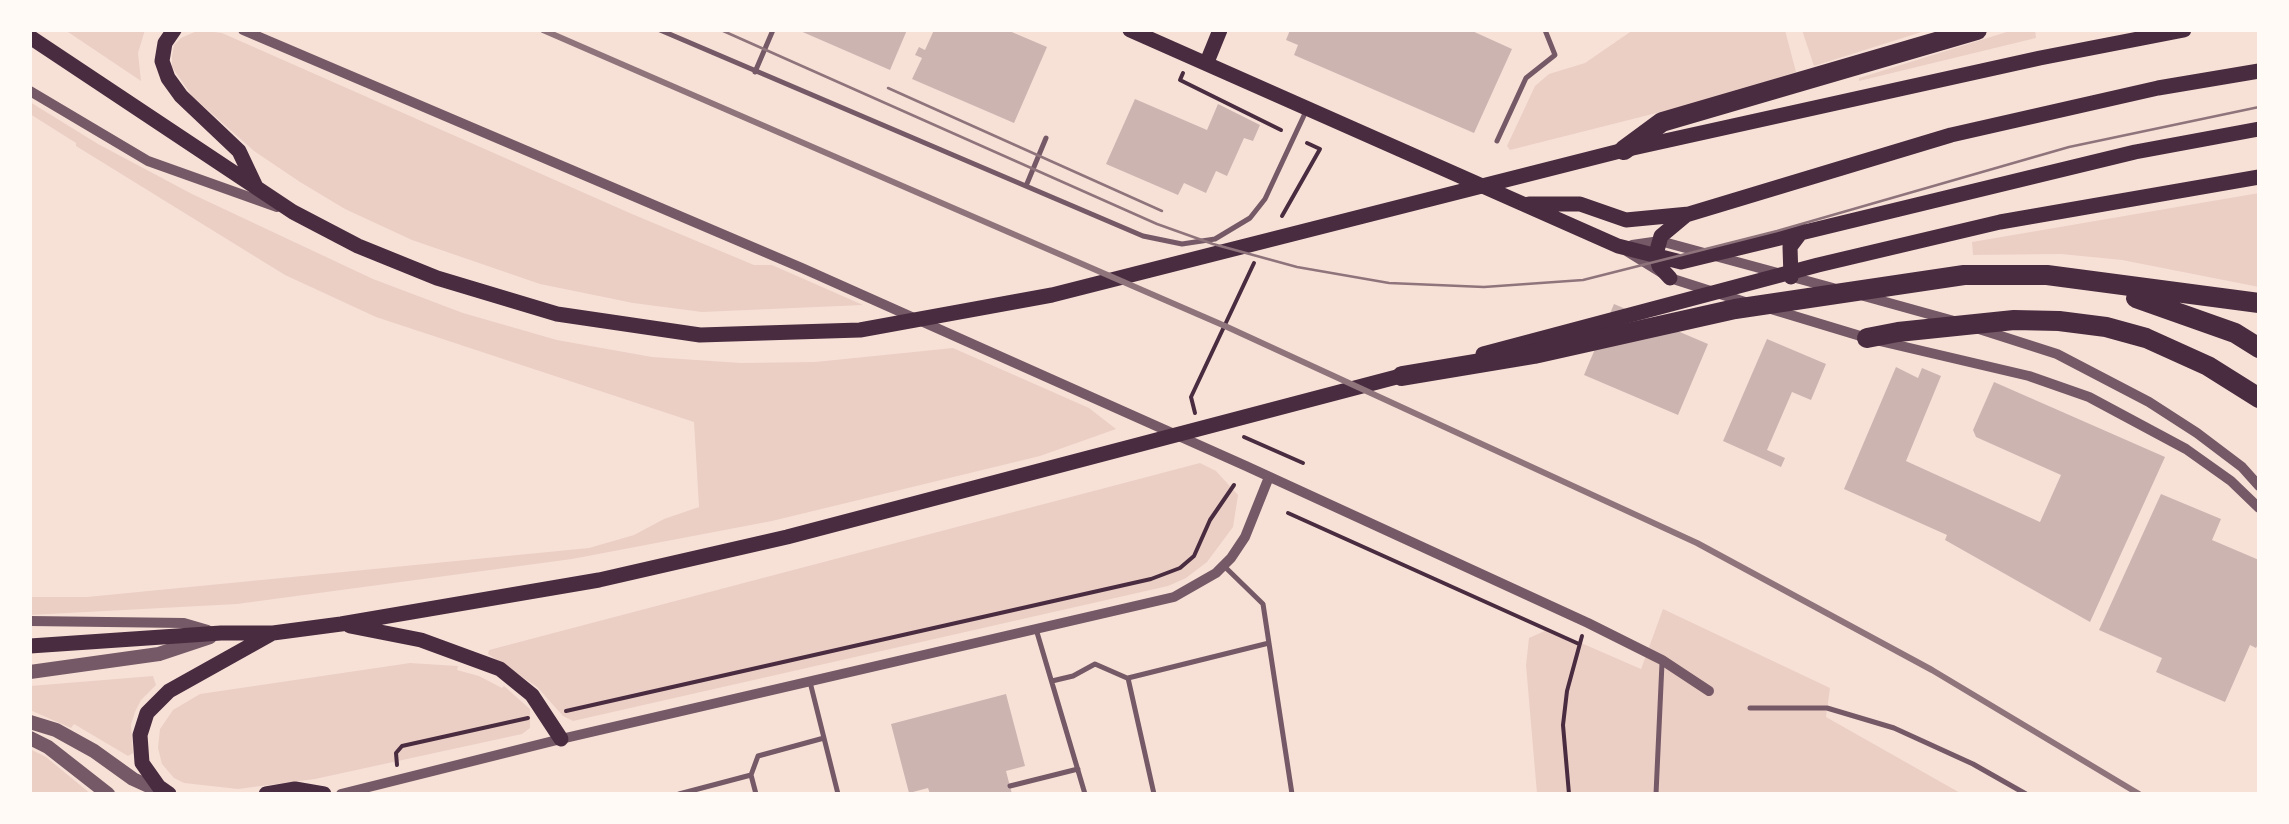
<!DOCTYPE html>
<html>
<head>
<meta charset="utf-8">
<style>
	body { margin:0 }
	#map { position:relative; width:2289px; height:824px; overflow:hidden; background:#f7e1d7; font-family:Inter,sans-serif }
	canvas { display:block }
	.frame { position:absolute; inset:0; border:32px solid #fffaf5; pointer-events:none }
</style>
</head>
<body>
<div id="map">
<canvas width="2289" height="824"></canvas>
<div class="frame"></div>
</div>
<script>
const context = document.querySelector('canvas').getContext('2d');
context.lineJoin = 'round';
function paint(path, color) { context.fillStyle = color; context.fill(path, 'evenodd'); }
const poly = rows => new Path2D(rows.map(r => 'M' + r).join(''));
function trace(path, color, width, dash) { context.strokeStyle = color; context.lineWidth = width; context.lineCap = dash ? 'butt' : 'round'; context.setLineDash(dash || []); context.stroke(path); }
const green = poly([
	[65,30,145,30,138,53,141,81],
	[199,30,222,33,632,214,754,265,772,265,863,305,702,312,633,303,540,284,412,240,345,209,300,182,254,151,192,96,172,67,172,56,174,45,181,38],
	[1633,30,1785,30,1796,72,1704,101,1510,150,1507,146,1535,86,1549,74,1585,63],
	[1802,30,1928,30,1814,66],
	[2013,30,2035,30,2036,38,1859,81,1859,78],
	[30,102,98,144,192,194,373,279,463,313,557,340,652,357,741,363,815,362,953,348,1089,408,1116,429,1040,456,772,521,572,559,237,604,30,615,30,597,87,597,589,548,634,535,664,519,699,507,694,422,376,317,285,275,76,146,76,143,30,114],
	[2259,193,2259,287,2122,260,2061,254,1973,255,1972,242],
	[1200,463,1216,471,1238,495,1233,527,1207,562,1186,578,1168,586,573,721,563,716,537,687,488,654,489,650],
	[1663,609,1830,688,1826,717,1962,794,1537,794,1526,665,1529,638,1549,629,1641,669],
	[410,663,458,666,457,670,479,676,502,688,504,686,530,709,530,728,522,734,315,779,238,789,184,783,174,778,162,764,158,748,160,729,173,710,200,694],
	[153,676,156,685,141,700,135,712,131,725,133,753,128,756,74,724,71,728,30,710,30,686],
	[30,749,46,757,91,794,30,794]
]);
const building = poly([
	[798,30,907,30,890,70],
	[934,30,1007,30,1047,47,1014,123,912,79,922,58,915,55,919,47,925,50],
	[1290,30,1470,30,1512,49,1474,133,1294,55,1298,45,1286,40],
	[1135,99,1207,130,1218,104,1260,125,1253,141,1244,138,1227,176,1216,171,1206,193,1184,183,1178,195,1106,164],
	[1614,304,1708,344,1678,415,1584,375],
	[1767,339,1826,364,1811,400,1792,392,1767,450,1785,458,1781,467,1723,441],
	[1896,367,1918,378,1922,368,1941,376,1906,461,2040,522,2061,475,1976,437,1973,430,1994,382,2165,457,2090,622,1945,540,1947,535,1844,489],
	[2161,494,2221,519,2212,540,2259,560,2259,642,2256,648,2250,645,2225,702,2156,672,2162,658,2099,630],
	[1006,694,1025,766,1006,771,1012,794,930,794,928,788,909,793,891,724]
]);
const path = poly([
	[1183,73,1180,80,1281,130],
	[1282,216,1320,149,1307,143],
	[1195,413,1191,397,1254,263],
	[1244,437,1303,463],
	[1288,513,1579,644],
	[566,711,1151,579,1180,568,1194,556,1210,520,1234,485],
	[397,765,396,753,402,746,528,718],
	[1569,794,1563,725,1567,691,1582,636]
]);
const service = poly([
	[660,30,1143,236,1182,244,1215,239,1250,218,1265,199,1307,109],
	[755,72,773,30],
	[1497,141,1526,78,1555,55,1545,30],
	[1026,186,1046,138],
	[1224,566,1263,604,1292,794],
	[1036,629,1085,794],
	[1052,681,1073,676,1095,664,1127,678],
	[810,682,838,794],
	[1750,708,1827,708,1894,728,1973,764,2026,794],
	[751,775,758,756,824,738],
	[1010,786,1078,769],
	[679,794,751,775,756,794],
	[1154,794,1128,678,1269,643],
	[1656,794,1662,663]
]);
const minor = poly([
	[243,30,802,268,1246,466,1588,623,1662,660,1709,691],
	[30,91,148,161,277,207],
	[1632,245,1660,241,1833,288],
	[1628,252,1670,278,1745,302],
	[1864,296,1954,321],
	[1771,309,1867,338,2029,376,2089,397,2186,449,2231,481,2259,508],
	[1979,329,2057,354,2149,402,2197,433,2242,467,2259,486],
	[30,621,184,623,208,630],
	[341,794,561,739,1174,597,1216,573,1231,558,1245,537,1269,477]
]);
const tertiary = poly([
	[30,672,159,654,210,637],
	[30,722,56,730,94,751,133,779,166,794],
	[30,738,48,747,108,794]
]);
const secondary = poly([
	[174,30,165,43,162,61,168,78,181,96,239,151,256,187],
	[1130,30,1618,246,1681,262,2135,152,2259,129],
	[30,37,293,212,358,246,437,278,557,314,700,335,860,330,1052,295,1624,150,2040,58,2184,30],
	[1207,62,1220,30],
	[1529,204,1580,204,1626,220,1689,214,1951,135,2158,88,2259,71],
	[1791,277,1790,247,1802,231],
	[1670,278,1659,266,1656,254,1661,236,1685,216],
	[1483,354,1818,265,2000,222,2259,177],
	[350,626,421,640,500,669,532,695,561,739],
	[30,646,221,633,273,633,341,624,599,580,787,537,1408,374],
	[169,794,159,787,142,763,140,735,147,713,169,691,271,634],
	[266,794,295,789,324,794]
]);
const motorway = poly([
	[1624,150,1662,122,1977,30],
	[2136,298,2235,333,2259,348],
	[1867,338,1898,332,2014,320,2059,321,2106,327,2146,338,2208,366,2259,398],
	[1402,376,1534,354,1735,309,1964,275,2047,275,2259,303]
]);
const tram = poly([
	[721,30,1157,224,1213,244,1297,267,1389,283,1484,287,1583,280,1777,231,2069,147,2259,107],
	[888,88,1162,211]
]);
const rail = poly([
	[543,30,1225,326,1697,543,1932,670,2139,794]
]);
paint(green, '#ebcfc5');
paint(building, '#ccb4b1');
trace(path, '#4a2c40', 4);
trace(service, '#755966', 5);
trace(minor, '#755966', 10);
trace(tertiary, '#755966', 14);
trace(secondary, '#4a2c40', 15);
trace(motorway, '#4a2c40', 20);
trace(tram, '#8f747c', 2.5);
trace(rail, '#8f747c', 6);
</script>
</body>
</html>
